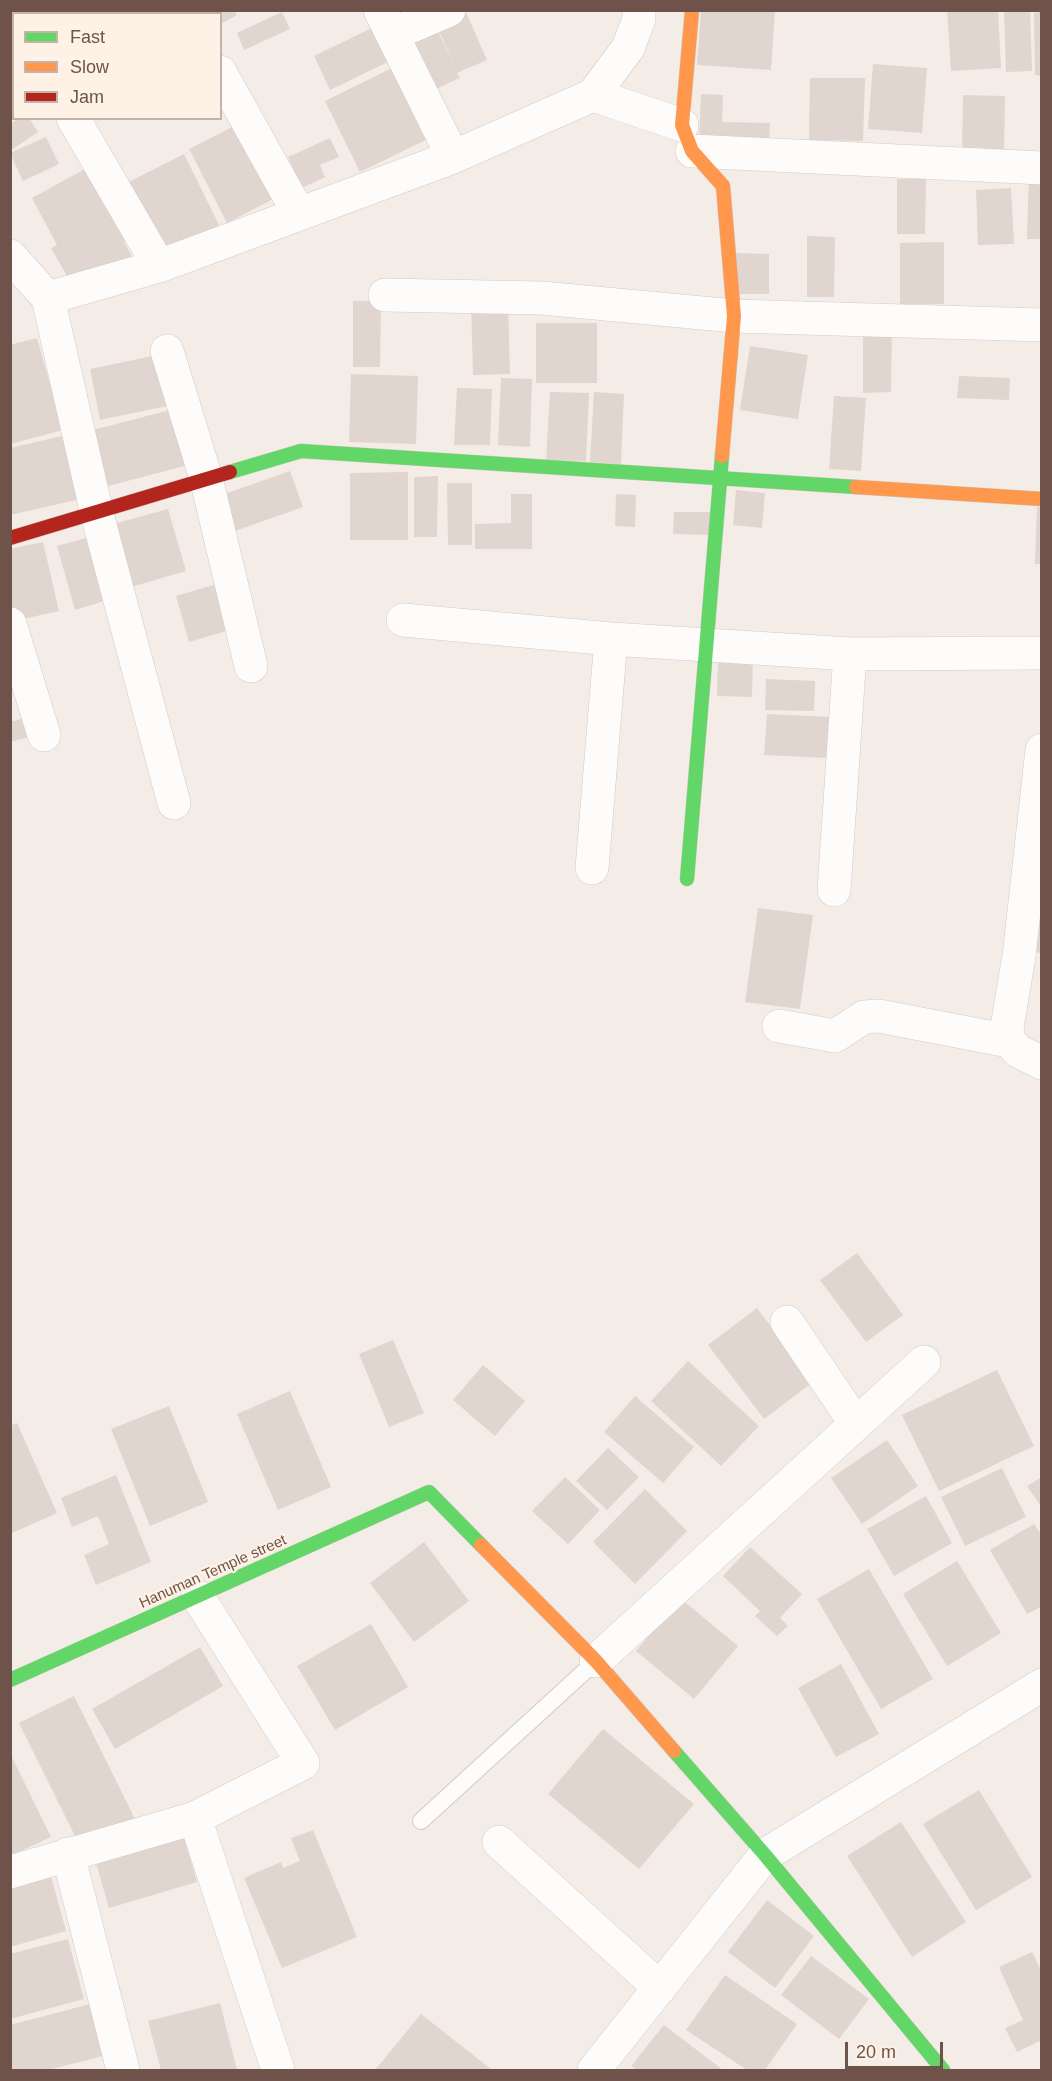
<!DOCTYPE html>
<html>
<head>
<meta charset="utf-8">
<style>
	body { margin:0 }
	#map { position:relative; width:1052px; height:2081px; overflow:hidden; background:#f4ede7; font-family:Helvetica,sans-serif }
	canvas { display:block }
	.frame { position:absolute; inset:0; border:12px solid #6f534a; pointer-events:none }
	.legend { position:absolute; left:12px; top:12px; width:210px; height:108px; box-sizing:border-box; background:#fef2e6; border:2px solid #c5b2a8; margin:0; padding:8px 10px; list-style:none; font-size:18px; color:#6f534a }
	.legend li { display:flex; align-items:center; gap:12px; height:30px }
	.legend b { width:30px; border:2px solid #c5b2a8 }
	.scale { position:absolute; left:845px; top:2042px; width:98px; height:27px; box-sizing:border-box; border:3px solid #6f534a; border-top:0; padding-left:8px; font-size:18px; line-height:21px; white-space:nowrap; color:#6f534a; -webkit-text-stroke:4px #fef2e6; paint-order:stroke }
</style>
</head>
<body>
<div id="map">
<canvas width="1052" height="2081"></canvas>
<div class="frame"></div>
<ul class="legend">
<li><b style="height:8px;background:#63d668"></b>Fast</li>
<li><b style="height:8px;background:#ff974d"></b>Slow</li>
<li><b style="height:8px;background:#b3261e"></b>Jam</li>
</ul>
<div class="scale">20 m</div>
</div>
<script>
const context = document.querySelector('canvas').getContext('2d');
context.lineJoin = 'round';
function paint(path, color) { context.fillStyle = color; context.fill(path, 'evenodd'); }
const poly = rows => new Path2D(rows.map(r => 'M' + r).join(''));
function trace(path, color, width, dash) { context.strokeStyle = color; context.lineWidth = width; context.lineCap = dash ? 'butt' : 'round'; context.setLineDash(dash || []); context.stroke(path); }
function label(font, color, halo, rows, align = 'center') {
  context.font = font + ' Helvetica,sans-serif'; context.lineWidth = 4.5; context.setLineDash([]); context.textBaseline = 'middle'; context.strokeStyle = halo; context.fillStyle = color; for (const [text, x, y, turn = 0] of rows) {
    context.save(); context.translate(x, y); context.rotate((+turn || 0) * Math.PI / 180); context.textAlign = isNaN(turn) ? turn : align; if (halo) context.strokeText(text, 0, 0); context.fillText(text, 0, 0); context.restore();
  }
}
const building = poly([
	[201,10,234,10,237,15,220,24,220,14,203,14],
	[465,10,487,60,457,73,460,78,429,92,404,39,435,25,455,66,435,22],
	[701,10,775,10,771,70,697,65],
	[947,10,998,10,1001,68,951,71],
	[1004,10,1030,10,1032,71,1006,72],
	[1042,11,1042,76,1035,75,1034,13],
	[282,12,290,29,244,50,237,33],
	[374,27,390,61,330,90,314,56],
	[873,64,927,68,922,133,868,129],
	[396,66,430,138,360,172,325,101],
	[810,78,865,78,863,141,809,140],
	[701,94,723,95,722,122,770,123,769,144,699,143],
	[963,95,1005,96,1004,155,962,154],
	[19,118,29,118,38,132,10,151,10,124],
	[240,123,279,196,227,223,189,149],
	[46,137,59,164,23,181,10,153],
	[330,138,339,157,320,165,325,177,302,188,288,157],
	[184,154,221,229,161,260,123,185],
	[94,164,134,237,124,242,135,262,67,276,51,248,57,245,32,198],
	[1029,171,1042,171,1042,239,1027,239],
	[897,179,926,179,925,234,897,234],
	[1011,188,1014,244,978,245,976,190],
	[807,236,835,237,834,297,807,297],
	[944,242,944,304,900,304,900,243],
	[735,253,769,254,769,294,734,294],
	[353,301,381,301,380,367,353,367],
	[508,301,510,374,473,375,471,303],
	[536,323,597,323,597,383,536,383],
	[863,326,892,326,891,392,863,393],
	[37,338,63,430,10,444,10,345],
	[750,346,808,355,798,419,740,410],
	[162,354,172,405,100,420,90,369],
	[351,374,418,376,416,444,349,442],
	[959,376,1010,378,1009,400,957,398],
	[501,378,532,379,530,447,498,445],
	[457,388,492,389,490,445,454,445],
	[550,392,589,393,586,461,546,460],
	[594,392,624,394,621,464,590,462],
	[834,396,866,398,861,471,829,469],
	[170,410,185,466,104,487,89,431],
	[66,435,81,499,10,515,10,448],
	[290,471,303,507,232,532,219,496],
	[408,472,408,540,350,540,350,473],
	[438,476,437,537,414,537,414,477],
	[447,483,472,483,472,545,448,545],
	[736,490,765,493,762,528,733,525],
	[511,494,532,494,532,549,475,549,475,524,511,523],
	[616,494,636,495,635,527,615,526],
	[1037,507,1042,507,1042,564,1035,564],
	[168,509,186,571,131,587,113,524],
	[674,512,715,512,715,535,673,534],
	[97,535,114,598,75,610,57,546],
	[43,542,59,611,14,621,10,605,10,549],
	[220,583,233,629,189,642,176,596],
	[718,656,753,657,752,697,717,696],
	[766,679,815,681,814,711,765,710],
	[767,714,830,717,828,758,764,755],
	[28,717,33,736,10,742,10,722],
	[758,908,813,915,800,1009,745,1002],
	[1042,914,1042,954,1028,949],
	[857,1253,903,1315,866,1342,820,1280],
	[757,1308,813,1382,764,1419,708,1345],
	[393,1340,424,1413,389,1427,359,1354],
	[688,1361,759,1426,721,1466,651,1401],
	[483,1365,525,1401,495,1436,453,1400],
	[997,1370,1034,1446,939,1491,902,1415],
	[290,1391,331,1487,278,1510,237,1414],
	[635,1396,694,1447,663,1483,604,1432],
	[169,1406,208,1502,150,1526,111,1429],
	[17,1423,57,1513,10,1534,10,1426],
	[887,1440,918,1486,862,1524,831,1478],
	[608,1448,639,1477,607,1510,576,1481],
	[1002,1468,1026,1517,965,1546,941,1497],
	[116,1475,151,1562,96,1585,84,1555,109,1544,98,1516,72,1527,61,1498],
	[565,1477,600,1510,568,1544,532,1511],
	[1042,1477,1042,1508,1027,1486],
	[645,1489,687,1531,635,1584,593,1542],
	[926,1496,952,1543,894,1576,867,1529],
	[1034,1524,1042,1536,1042,1606,1027,1614,990,1550],
	[424,1542,469,1601,414,1642,370,1583],
	[750,1547,802,1594,780,1618,788,1626,777,1636,755,1616,760,1611,723,1576],
	[957,1561,1001,1633,947,1666,903,1594],
	[869,1569,933,1679,881,1709,817,1599],
	[680,1598,738,1646,694,1699,636,1651],
	[371,1624,408,1687,335,1730,297,1666],
	[200,1647,223,1686,115,1749,92,1709],
	[841,1664,879,1734,836,1757,798,1688],
	[74,1696,135,1819,80,1846,19,1723],
	[603,1729,694,1804,639,1869,548,1794],
	[10,1753,51,1837,10,1856],
	[979,1790,1032,1877,976,1910,923,1824],
	[901,1822,966,1922,912,1957,847,1856],
	[313,1830,357,1937,282,1968,244,1878,281,1862,283,1868,300,1861,291,1838],
	[182,1831,197,1882,109,1908,94,1856],
	[50,1873,66,1931,10,1947,10,1884],
	[767,1900,814,1936,775,1988,728,1952],
	[68,1939,84,1999,10,2019,10,1954],
	[1032,1952,1042,1972,1042,2040,1017,2052,1005,2028,1023,2020,999,1967],
	[811,1956,869,1999,839,2039,781,1995],
	[725,1975,797,2024,765,2070,747,2070,686,2030],
	[220,2003,237,2070,161,2070,148,2021],
	[90,2004,103,2056,48,2070,10,2070,10,2025],
	[421,2014,492,2070,375,2070],
	[664,2025,723,2070,637,2070,631,2066]
]);
const lane = poly([
	[421,1821,596,1661]
]);
const street = poly([
	[187,10,188,14],
	[380,10,453,157],
	[99,14,104,10],
	[393,34,449,10],
	[220,72,299,214],
	[593,95,682,125],
	[73,118,159,266],
	[692,151,1042,168],
	[10,256,48,298,97,514,174,803],
	[385,295,542,298,734,316,1042,325],
	[48,298,159,266,453,157,593,95,628,48,639,19,639,10],
	[167,351,206,478,251,666],
	[403,620,611,639,850,654,1042,653],
	[10,624,44,735],
	[1042,750,1019,956,1007,1027,1009,1041,1018,1051,1042,1063],
	[592,868,611,639],
	[834,890,850,654],
	[779,1026,835,1036,864,1017,879,1016,1009,1041],
	[787,1322,856,1424],
	[596,1661,924,1362],
	[195,1818,278,2070],
	[499,1842,660,1988],
	[68,1854,123,2070],
	[10,1872,195,1818,303,1763,198,1597],
	[594,2070,765,1855,1042,1685]
]);
const fast = poly([
	[230,472,301,451,856,487],
	[687,879,722,456],
	[10,1680,429,1492,481,1545],
	[674,1751,765,1855,943,2070]
]);
const slow = poly([
	[692,10,682,125,692,151,723,186,734,316,722,456],
	[856,487,1042,499],
	[481,1545,596,1661,674,1751]
]);
const jam = poly([
	[10,538,230,472]
]);
const streetNames = [
	["Hanuman Temple street",213,1572,-24]
];
paint(building, '#e0d5cf');
trace(lane, '#d3cac5', 18);
trace(street, '#d3cac5', 34);
trace(fast, '#d3c9c4', 15);
trace(slow, '#d3c9c4', 15);
trace(jam, '#d3c9c4', 15);
trace(lane, '#fdfcfb', 16);
trace(street, '#fdfcfb', 33);
trace(fast, '#63d668', 14);
trace(slow, '#ff974d', 14);
trace(jam, '#b3261e', 14);
label('15px', '#6f534a', '#fef2e6', streetNames);
</script>
</body>
</html>
